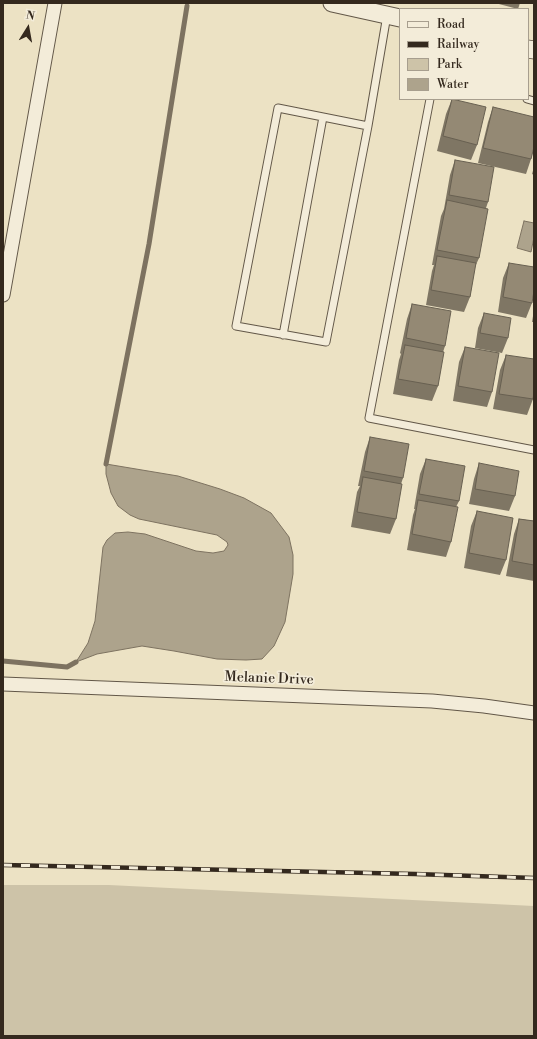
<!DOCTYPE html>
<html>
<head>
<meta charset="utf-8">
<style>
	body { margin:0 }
	#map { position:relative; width:537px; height:1039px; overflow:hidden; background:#ece2c4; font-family:"Libre Bodoni",serif }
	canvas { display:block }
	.frame { position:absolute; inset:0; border:4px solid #34291e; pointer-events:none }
	.legend { position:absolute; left:399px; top:8px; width:130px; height:92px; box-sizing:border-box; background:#f3ecd9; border:1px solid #a79e8e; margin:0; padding:5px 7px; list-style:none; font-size:12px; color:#34291e }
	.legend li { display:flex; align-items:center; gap:8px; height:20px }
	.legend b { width:20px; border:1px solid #a79e8e }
	.north { position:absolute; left:8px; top:8px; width:40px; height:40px; -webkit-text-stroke:3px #f3ecd9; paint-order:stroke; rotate:11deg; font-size:11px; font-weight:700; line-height:16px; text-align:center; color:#34291e }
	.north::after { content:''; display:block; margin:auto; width:14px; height:18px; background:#34291e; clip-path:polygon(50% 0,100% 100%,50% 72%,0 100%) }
</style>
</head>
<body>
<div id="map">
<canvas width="537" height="1039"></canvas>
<div class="frame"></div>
<ul class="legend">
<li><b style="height:5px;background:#f3ecd9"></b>Road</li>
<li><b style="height:5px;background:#34291e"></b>Railway</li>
<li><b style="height:11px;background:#cdc3a8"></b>Park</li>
<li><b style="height:11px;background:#ada38c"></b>Water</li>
</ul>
<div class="north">N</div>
</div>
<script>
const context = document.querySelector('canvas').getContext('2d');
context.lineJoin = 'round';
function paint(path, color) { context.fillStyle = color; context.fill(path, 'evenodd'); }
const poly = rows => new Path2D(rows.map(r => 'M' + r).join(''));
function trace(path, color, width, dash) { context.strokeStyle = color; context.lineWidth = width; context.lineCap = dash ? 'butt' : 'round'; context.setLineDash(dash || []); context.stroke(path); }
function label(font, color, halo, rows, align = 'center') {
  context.font = font + ' "Libre Bodoni",serif'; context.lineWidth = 3.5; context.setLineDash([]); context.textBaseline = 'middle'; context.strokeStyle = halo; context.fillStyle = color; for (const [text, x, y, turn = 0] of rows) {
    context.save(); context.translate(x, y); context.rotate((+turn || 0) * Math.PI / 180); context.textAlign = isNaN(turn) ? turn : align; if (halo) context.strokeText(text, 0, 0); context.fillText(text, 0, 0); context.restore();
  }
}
const green = poly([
	[3,885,109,885,534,906,534,1036,3,1036]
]);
const water = poly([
	[524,221,534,223,534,237,531,252,517,248,524,221],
	[106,464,178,476,220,489,244,498,271,513,289,537,293,555,293,574,285,622,274,646,262,659,246,660,217,659,174,651,142,646,97,654,76,662,88,643,95,621,103,547,107,540,115,533,128,532,145,534,196,551,213,553,224,551,228,545,227,542,217,535,139,519,130,515,118,506,111,493,106,474,106,464]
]);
const stream = poly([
	[106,464,149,244,187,6],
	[3,661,67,667,76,662]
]);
const service = poly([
	[430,99,369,418,534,450],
	[527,99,534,101],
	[368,126,278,108,236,326,326,342,368,126,387,15],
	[283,335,323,117]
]);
const minor = poly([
	[3,295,55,3],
	[3,684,432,701,484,706,534,713]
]);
const tertiary = poly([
	[332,3,400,18],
	[528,49,534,50]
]);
const rail = poly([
	[3,865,415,874,534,878]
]);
const wall = poly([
	[495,3,520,3,518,9],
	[452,99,477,145,471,160,437,151,446,114],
	[493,107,531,159,526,174,478,163,488,122],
	[455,160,488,202,486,208,479,258,475,267,470,297,464,312,426,305,432,271,434,265,432,265,441,216,444,209,450,175],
	[534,167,534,175,532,174],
	[509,263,532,303,526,318,498,312,503,278],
	[412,304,445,346,443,352,438,386,432,401,393,394,399,360,401,354,400,353,407,319],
	[534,310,534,322,532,322],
	[484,313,508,338,502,353,475,348,478,328],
	[465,347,492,392,487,407,453,401,459,362],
	[506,355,533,399,527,415,493,409,500,370],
	[370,437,403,478,401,484,396,519,390,534,351,527,357,492,360,486,358,486,365,452],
	[426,459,459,501,456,507,451,542,446,557,407,550,413,515,415,509,414,509,420,474],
	[479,463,515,496,509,511,469,504,474,479],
	[477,511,506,560,500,575,464,568,471,526],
	[519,519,534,521,534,581,506,576,514,534]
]);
const building = poly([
	[452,99,486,107,477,145,443,136,452,99],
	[493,107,534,117,534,147,531,159,483,148,493,107],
	[455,160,494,167,488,202,449,195,455,160],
	[447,200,488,209,479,258,437,250,447,200],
	[437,256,476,263,470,297,431,290,437,256],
	[509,263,534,267,534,291,532,303,503,297,509,263],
	[412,304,451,311,445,346,406,338,412,304],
	[484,313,511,318,508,338,480,333,484,313],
	[405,345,444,352,438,386,398,379,405,345],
	[465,347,499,353,492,392,458,386,465,347],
	[506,355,534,359,534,393,533,399,499,394,506,355],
	[370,437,409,444,403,478,364,471,370,437],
	[426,459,465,466,459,501,419,494,426,459],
	[479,463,519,471,515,496,475,489,479,463],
	[363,477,402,484,396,519,357,512,363,477],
	[418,500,458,507,451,542,412,534,418,500],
	[477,511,513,518,506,560,469,553,477,511],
	[519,519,534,521,534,565,512,561,519,519]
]);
const streetNames = [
	["Melanie Drive",269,679,2]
];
paint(green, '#cdc3a8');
paint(water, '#ada38c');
trace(water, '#7d7260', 1);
trace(stream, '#7d7260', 5);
trace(service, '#625748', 9);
trace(minor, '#625748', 15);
trace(tertiary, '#625748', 19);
trace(service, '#f3ecd9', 7);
trace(minor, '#f3ecd9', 13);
trace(tertiary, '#f3ecd9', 17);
trace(rail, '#34291e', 4.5);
trace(rail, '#f3ecd9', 3, [9]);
paint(wall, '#7f7664');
paint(building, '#948974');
trace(building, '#686051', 1);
label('14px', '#34291e', '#f3ecd9', streetNames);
</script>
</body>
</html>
